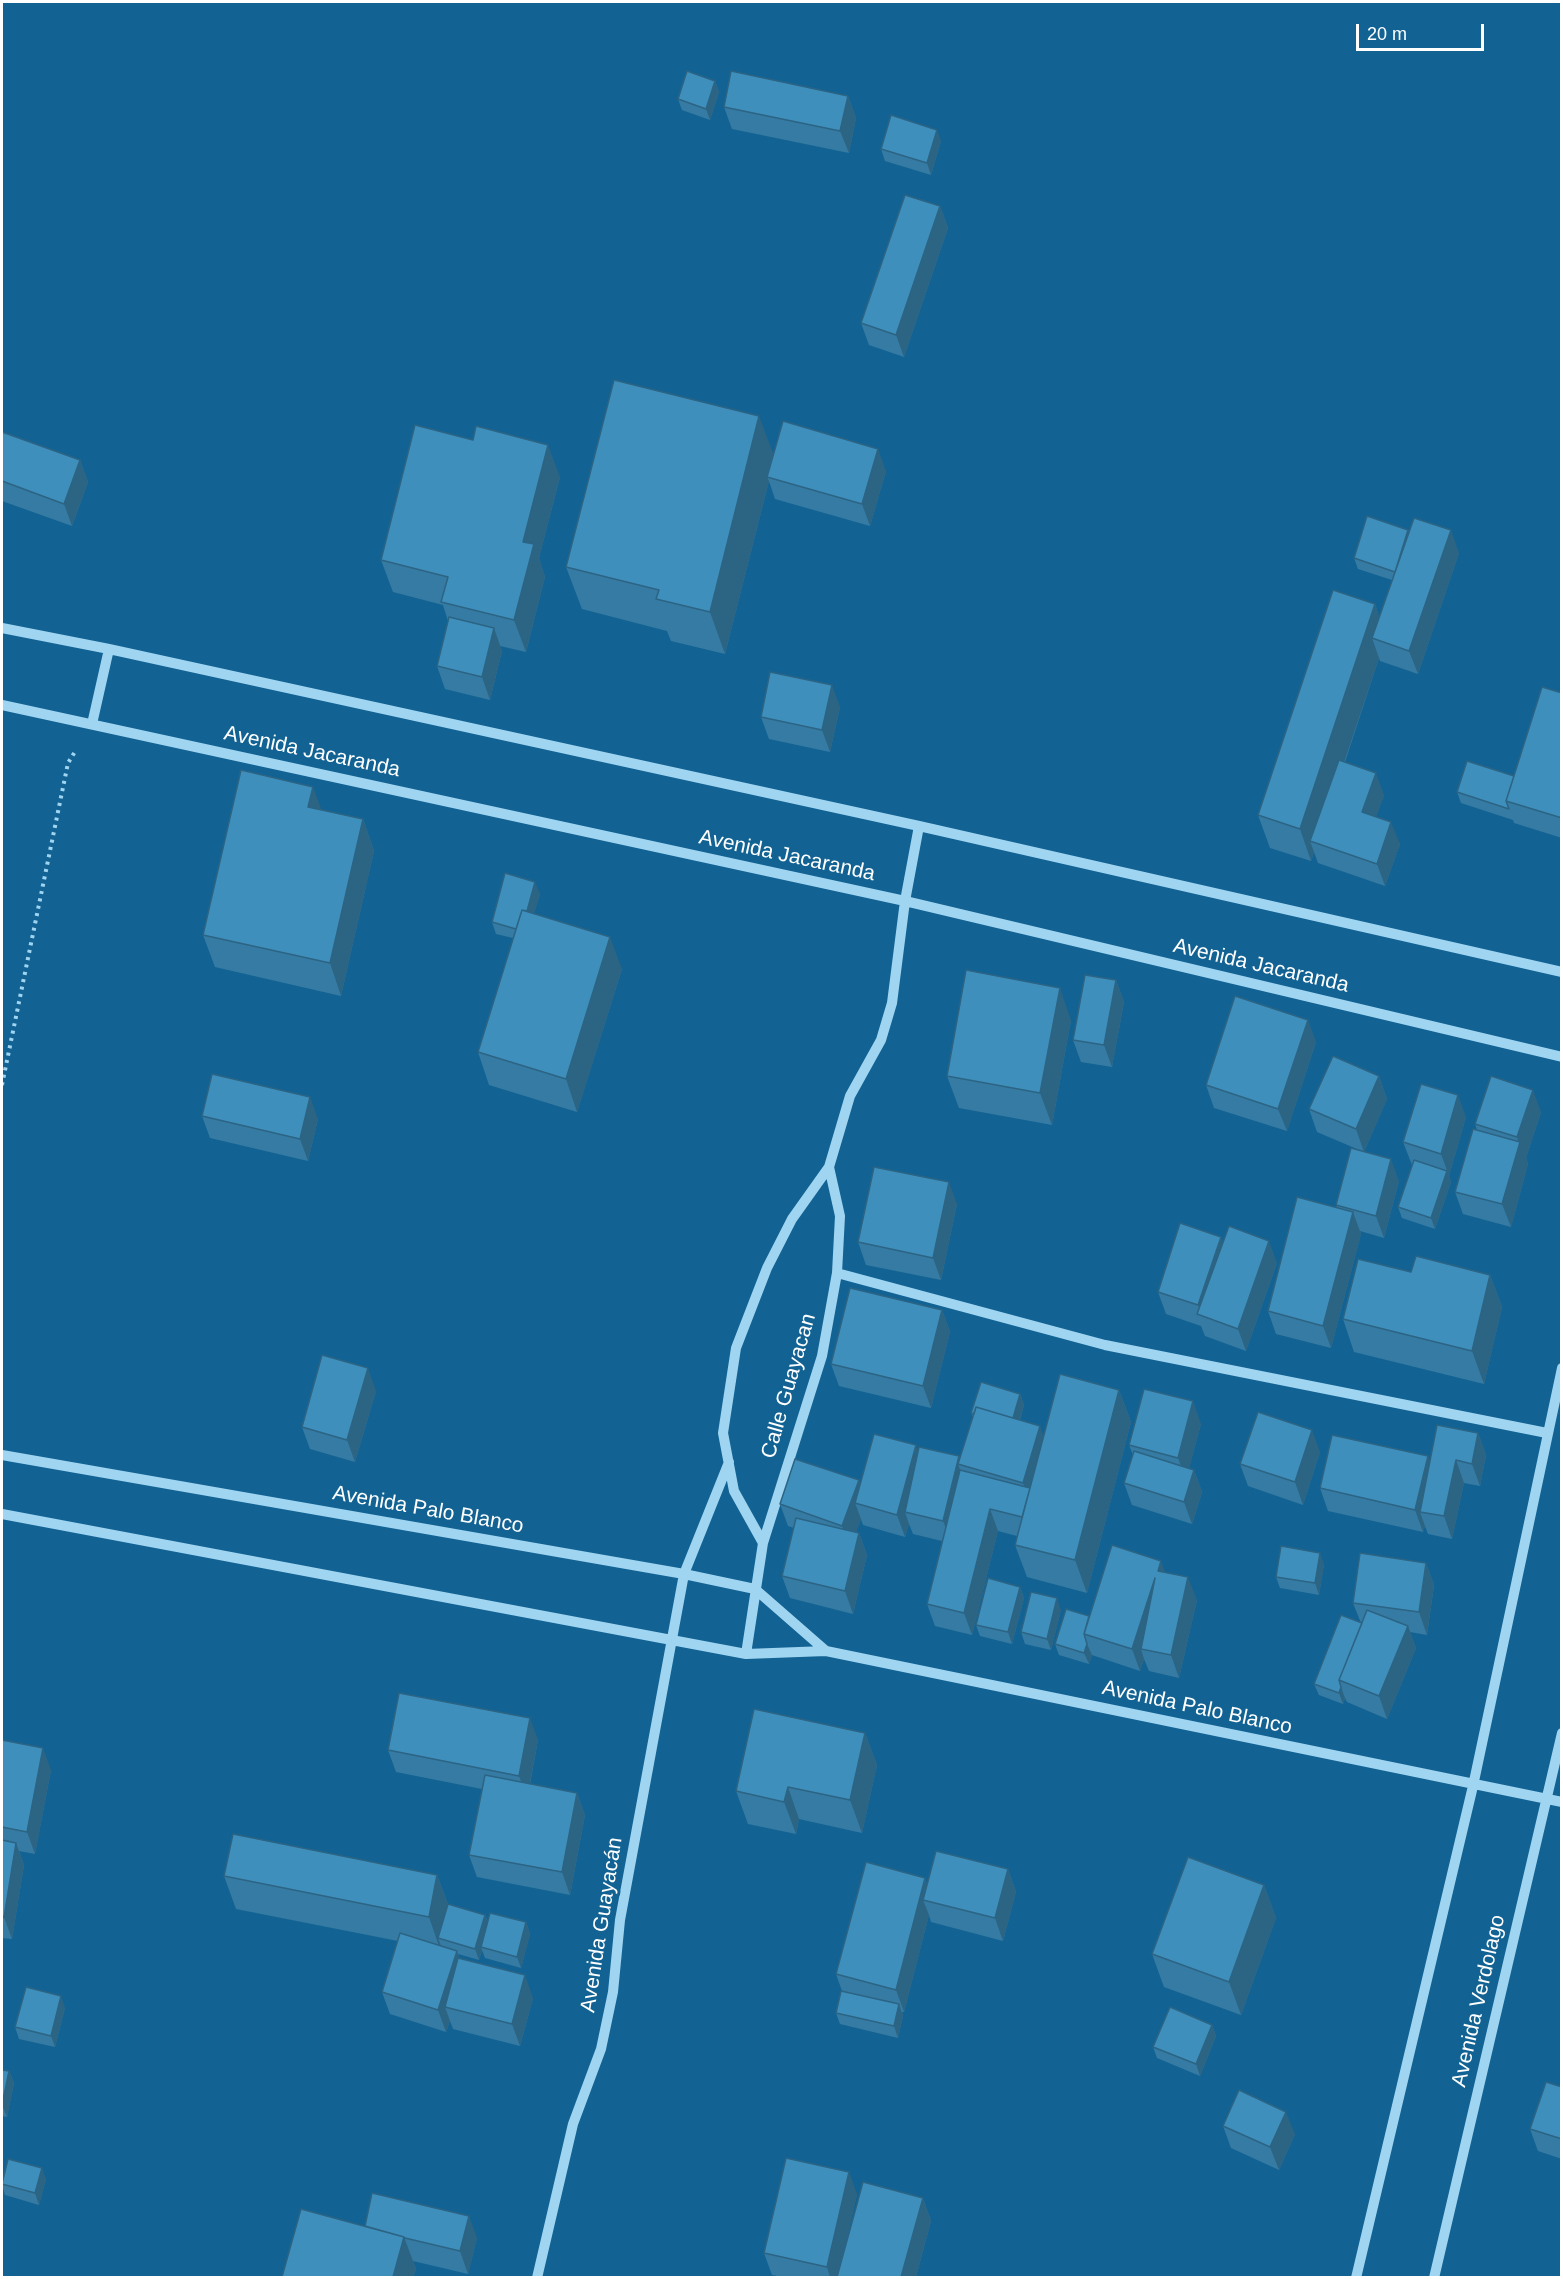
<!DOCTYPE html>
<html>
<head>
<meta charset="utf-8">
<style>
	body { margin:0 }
	#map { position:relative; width:1563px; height:2279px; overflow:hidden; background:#126393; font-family:Helvetica,sans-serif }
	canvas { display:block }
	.frame { position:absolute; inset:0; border:3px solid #fff; pointer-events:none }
	.scale { position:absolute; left:1356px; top:24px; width:128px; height:27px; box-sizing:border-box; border:3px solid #fff; border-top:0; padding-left:8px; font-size:18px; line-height:21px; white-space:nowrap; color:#fff; -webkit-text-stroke:4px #126393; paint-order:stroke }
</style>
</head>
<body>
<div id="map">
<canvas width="1563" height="2279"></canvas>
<div class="frame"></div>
<div class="scale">20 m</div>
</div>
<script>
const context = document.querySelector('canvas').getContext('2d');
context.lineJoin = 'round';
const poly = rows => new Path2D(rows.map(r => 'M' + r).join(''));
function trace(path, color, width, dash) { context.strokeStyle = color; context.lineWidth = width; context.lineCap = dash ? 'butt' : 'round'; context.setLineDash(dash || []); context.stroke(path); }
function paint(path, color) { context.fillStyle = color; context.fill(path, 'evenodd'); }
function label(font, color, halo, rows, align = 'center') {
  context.font = font + ' Helvetica,sans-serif'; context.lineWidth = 6; context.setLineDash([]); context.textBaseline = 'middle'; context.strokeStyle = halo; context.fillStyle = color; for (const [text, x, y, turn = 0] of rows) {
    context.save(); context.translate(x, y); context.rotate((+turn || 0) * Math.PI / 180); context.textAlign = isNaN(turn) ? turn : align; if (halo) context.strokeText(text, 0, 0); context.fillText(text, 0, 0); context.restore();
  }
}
const path = poly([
	[2,1085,68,763,76,750]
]);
const minor = poly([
	[2,628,109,649,919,826,1562,972],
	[2,705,905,901,1562,1057],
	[92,724,109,649],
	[837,1273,1105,1345,1547,1433],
	[2,1455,684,1574,755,1589,826,1651],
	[2,1514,746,1654,826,1651,1562,1802],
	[763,1543,734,1491,723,1433,736,1348,767,1268,792,1219,829,1167],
	[746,1654,763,1543,822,1356,837,1273,840,1216,829,1167,850,1096,881,1040,892,1003,905,901,919,826],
	[537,2278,573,2124,601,2049,613,1992,620,1920,684,1574,729,1462],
	[1356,2278,1473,1786,1562,1368],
	[1434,2278,1562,1733]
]);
const wall = poly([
	[715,81,719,92,710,120,682,110,678,99],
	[848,96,856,118,849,153,732,129,724,107],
	[941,141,931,175,885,161,881,149],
	[940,206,948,228,904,357,869,345,861,323],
	[2,432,80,460,88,482,72,526,2,501],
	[774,455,886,471,870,526,775,499,769,481,725,654,671,641,667,631,582,609,566,567],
	[560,477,539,558,545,577,526,652,500,646,502,651,490,700,445,689,437,666,448,621,443,605,393,592,381,560],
	[1408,530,1409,531,1459,553,1418,674,1380,661,1379,658,1345,762,1384,795,1376,817,1400,844,1385,886,1318,863,1314,852,1311,861,1270,848,1258,815,1375,604,1379,617,1392,580,1358,569,1354,558],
	[1562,693,1562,838,1514,823,1513,820,1461,803,1457,792,1514,776],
	[840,707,830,752,769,739,761,717],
	[363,819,374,851,341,996,215,967,203,935],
	[540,894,534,913,622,969,577,1112,489,1085,478,1052,513,938,496,934,492,922],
	[1116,980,1124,1002,1112,1067,1081,1062,1073,1040],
	[1071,1020,1052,1125,959,1108,947,1076],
	[1316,1042,1287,1131,1214,1108,1206,1085],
	[1379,1076,1387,1099,1364,1152,1317,1132,1309,1109],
	[1541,1112,1526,1158,1528,1164,1511,1227,1463,1214,1455,1192,1477,1130,1475,1124],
	[202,1116,318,1119,308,1161,210,1138],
	[1466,1117,1449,1176,1451,1182,1435,1229,1402,1218,1398,1207,1412,1165,1403,1142],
	[1399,1181,1384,1238,1360,1231,1361,1234,1331,1348,1276,1334,1268,1311,1337,1208,1336,1205],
	[957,1204,941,1280,866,1265,858,1242],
	[1223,1242,1277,1263,1246,1351,1205,1336,1201,1326,1166,1314,1158,1292],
	[1490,1275,1502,1307,1484,1384,1354,1352,1343,1319],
	[942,1310,950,1332,931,1408,839,1386,831,1364],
	[1119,1390,1131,1422,1087,1593,1027,1577,1015,1545,1017,1536,998,1531,972,1635,935,1626,927,1604,942,1541,913,1534,909,1524,905,1537,863,1525,861,1519,856,1532,859,1533,867,1555,853,1614,790,1598,782,1576,794,1528,788,1526,780,1504,859,1480,860,1484,918,1450,960,1459,973,1417,971,1413,1020,1394,1024,1405,1020,1420,1043,1436],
	[376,1391,355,1462,310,1449,302,1427],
	[1201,1424,1189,1468,1194,1470,1202,1492,1192,1524,1132,1505,1124,1483,1133,1455,1129,1445],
	[1478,1433,1486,1455,1480,1486,1464,1483,1452,1539,1428,1534,1425,1526,1423,1532,1328,1511,1320,1488,1430,1463],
	[1320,1452,1303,1505,1248,1486,1240,1464],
	[1426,1563,1434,1585,1427,1635,1410,1632,1416,1648,1387,1719,1347,1702,1345,1698,1343,1704,1319,1695,1314,1684,1361,1623,1353,1603],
	[1324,1564,1319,1595,1280,1588,1276,1577],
	[1165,1572,1197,1600,1179,1678,1149,1671,1144,1659,1140,1671,1092,1655,1089,1664,1059,1655,1055,1644,1089,1616],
	[1020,1587,1024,1598,1012,1644,980,1636,976,1625],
	[1061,1610,1051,1650,1025,1644,1021,1632],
	[865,1733,877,1765,862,1833,799,1819,796,1834,748,1824,736,1791],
	[2,1740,51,1770,35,1854,19,1851,24,1865,12,1939,2,1938],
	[538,1740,530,1784,577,1793,585,1815,570,1895,477,1877,469,1855,482,1789,396,1772,388,1750],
	[1008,1869,1016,1892,1003,1941,931,1922,929,1915,904,2012,902,2012,903,2016,898,2038,840,2024,836,2013,842,1991,836,1974,925,1878,927,1885],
	[437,1875,448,1904,485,1915,488,1922,526,1922,530,1934,521,1968,485,1958,482,1950,479,1960,458,1954,459,1958,533,1998,520,2046,453,2029,450,2021,446,2032,390,2014,382,1992,398,1941,236,1909,224,1876],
	[1264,1885,1276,1918,1241,2015,1164,1987,1152,1954],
	[65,2008,55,2047,19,2039,15,2027],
	[1212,2025,1216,2036,1200,2076,1157,2058,1153,2047],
	[2,2070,9,2071,14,2083,7,2117,2,2116],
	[1562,2087,1562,2159,1538,2151,1530,2129],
	[1223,2126,1295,2134,1279,2170,1231,2148],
	[46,2179,39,2205,5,2195,2,2185,2,2182],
	[857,2194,844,2250,923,2198,931,2221,916,2277,782,2277,772,2275,764,2253],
	[365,2226,477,2238,468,2274,413,2261,416,2269,413,2277,282,2277]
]);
const shadedWall = poly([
	[715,81,719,92,710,120,706,109],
	[848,96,856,118,849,153,840,131],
	[937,130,941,141,931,175,927,163],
	[940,206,948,228,904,357,896,335],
	[759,416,775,458,767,477,769,481,725,654,710,612],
	[548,445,560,477,539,558,545,577,526,652,514,620,523,542],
	[878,449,886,471,870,526,862,504],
	[80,460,88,482,72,526,64,504],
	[1451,530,1459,553,1418,674,1409,651],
	[1375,604,1386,636,1372,638,1379,658,1317,843,1310,841,1314,852,1311,861,1300,829],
	[494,628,502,651,490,700,482,677],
	[832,685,840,707,830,752,822,730],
	[1376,773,1384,795,1370,835,1362,812],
	[313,787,325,819,308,807],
	[363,819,374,851,341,996,330,963],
	[1391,822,1400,844,1385,886,1377,864],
	[535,882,540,894,526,941,522,930],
	[610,937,622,969,577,1112,566,1079],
	[1116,980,1124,1002,1112,1067,1104,1045],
	[1060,988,1071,1020,1052,1125,1040,1093],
	[1308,1020,1316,1042,1287,1131,1278,1109],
	[1379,1076,1387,1099,1364,1152,1356,1129],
	[1533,1090,1541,1112,1526,1158,1528,1164,1511,1227,1502,1204,1519,1144,1517,1137],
	[1458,1095,1466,1117,1449,1176,1441,1154],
	[310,1097,318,1119,308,1161,300,1139],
	[1391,1159,1399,1181,1384,1238,1376,1216],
	[1447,1171,1451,1182,1435,1229,1431,1218],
	[949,1182,957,1204,941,1280,933,1258],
	[1353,1212,1361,1234,1331,1348,1323,1326],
	[1221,1237,1229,1259,1202,1316,1198,1305],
	[1269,1241,1277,1263,1246,1351,1238,1329],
	[1490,1275,1502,1307,1484,1384,1472,1351],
	[942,1310,950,1332,931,1408,923,1386],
	[368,1368,376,1391,355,1462,347,1440],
	[1119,1390,1131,1422,1087,1593,1075,1560],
	[1020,1394,1024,1405,1015,1436,1011,1425],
	[1193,1401,1201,1424,1186,1480,1178,1458],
	[1040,1426,1048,1449,1029,1499,1023,1483],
	[1312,1430,1320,1452,1303,1505,1295,1482],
	[1478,1433,1486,1455,1480,1486,1472,1464],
	[916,1445,924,1468,905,1512,909,1524,905,1537,897,1515],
	[959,1456,962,1465,958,1464,965,1483,952,1543,943,1521],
	[1428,1456,1436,1479,1420,1512,1425,1526,1423,1532,1415,1510],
	[1456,1460,1464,1483,1452,1539,1444,1516],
	[1194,1470,1202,1492,1192,1524,1184,1502],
	[859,1480,867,1502,855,1503,861,1519,850,1548,842,1526],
	[990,1509,998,1531,972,1635,964,1613],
	[859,1533,867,1555,853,1614,845,1591],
	[1320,1553,1324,1564,1319,1595,1315,1583],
	[1161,1561,1169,1583,1158,1571],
	[1426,1563,1434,1585,1427,1635,1419,1612],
	[1188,1577,1197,1600,1179,1678,1171,1655],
	[1155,1578,1141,1649,1144,1659,1140,1671,1132,1649],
	[1020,1587,1024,1598,1012,1644,1008,1632],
	[1057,1598,1061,1610,1051,1650,1047,1639],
	[1408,1626,1416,1648,1387,1719,1379,1696],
	[1087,1644,1092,1655,1089,1664,1084,1653],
	[1341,1687,1345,1698,1343,1704,1339,1693],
	[530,1718,538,1740,527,1798,519,1776],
	[865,1733,877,1765,862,1833,850,1800],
	[43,1748,51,1770,35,1854,27,1832],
	[788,1787,799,1819,796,1834,784,1802],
	[577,1793,585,1815,570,1895,562,1872],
	[16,1843,24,1865,12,1939,4,1917],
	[1008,1869,1016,1892,1003,1941,995,1918],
	[437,1875,449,1907,438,1938,441,1946,440,1949,429,1917],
	[925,1878,933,1900,923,1900,929,1915,904,2012,896,1990],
	[1264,1885,1276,1918,1241,2015,1229,1982],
	[485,1915,489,1926,481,1947,482,1950,479,1960,475,1949],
	[526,1922,530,1934,521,1968,517,1957],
	[457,1951,465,1974,445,2007,450,2021,446,2032,438,2010],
	[525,1975,533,1998,520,2046,512,2024],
	[61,1996,65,2008,55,2047,51,2036],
	[899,2004,903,2016,898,2038,894,2026],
	[1212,2025,1216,2036,1200,2076,1196,2064],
	[9,2071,14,2083,7,2117,2,2105],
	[1286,2112,1295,2134,1279,2170,1270,2147],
	[42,2168,46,2179,39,2205,35,2193],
	[849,2172,857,2194,838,2277,830,2277,827,2267],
	[923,2198,931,2221,916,2277,901,2277],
	[469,2216,477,2238,468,2274,460,2251],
	[404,2237,416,2269,413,2277,393,2277]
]);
const building = poly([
	[687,71,715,81,706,109,678,99,687,71],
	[731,71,848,96,840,131,724,107,731,71],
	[891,115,937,130,927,163,881,149,891,115],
	[905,195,940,206,896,335,861,323,905,195],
	[614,380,759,416,710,612,656,599,659,590,566,567,614,380],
	[783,421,878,449,862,504,767,477,783,421],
	[415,425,473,440,476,426,548,445,523,542,534,544,514,620,441,602,448,577,381,560,415,425],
	[2,432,80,460,64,504,2,481,2,432],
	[1367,516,1408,530,1395,572,1354,558,1367,516],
	[1414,518,1451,530,1409,651,1372,638,1414,518],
	[1333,590,1375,604,1300,829,1258,815,1333,590],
	[449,617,494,628,482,677,437,666,449,617],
	[770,672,832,685,822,730,761,717,770,672],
	[1542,687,1562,693,1562,818,1506,801,1542,687],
	[1339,760,1376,773,1362,812,1391,822,1377,864,1310,841,1339,760],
	[1467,761,1514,776,1506,801,1509,809,1457,792,1467,761],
	[241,770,313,787,308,807,363,819,330,963,203,935,241,770],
	[505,873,535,882,527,911,522,910,516,929,492,922,505,873],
	[522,910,610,937,566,1079,478,1052,522,910],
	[966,970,1060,988,1040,1093,947,1076,966,970],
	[1085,975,1116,980,1104,1045,1073,1040,1085,975],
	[1235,996,1308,1020,1278,1109,1206,1085,1235,996],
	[1333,1056,1379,1076,1356,1129,1309,1109,1333,1056],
	[212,1074,310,1097,300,1139,202,1116,212,1074],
	[1491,1076,1533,1090,1517,1137,1475,1124,1491,1076],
	[1421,1084,1458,1095,1441,1154,1403,1142,1421,1084],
	[1473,1129,1520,1142,1502,1204,1455,1192,1473,1129],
	[1351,1148,1391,1159,1376,1216,1336,1205,1351,1148],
	[1414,1160,1447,1171,1431,1218,1398,1207,1414,1160],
	[874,1167,949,1182,933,1258,858,1242,874,1167],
	[1297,1197,1353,1212,1323,1326,1268,1311,1297,1197],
	[1180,1223,1221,1237,1198,1305,1158,1292,1180,1223],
	[1229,1226,1269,1241,1238,1329,1197,1314,1229,1226],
	[1416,1256,1490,1275,1472,1351,1343,1319,1358,1259,1411,1272,1416,1256],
	[850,1288,942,1310,923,1386,831,1364,850,1288],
	[322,1355,368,1368,347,1440,302,1427,322,1355],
	[1060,1374,1119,1390,1075,1560,1015,1545,1060,1374],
	[981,1382,1020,1394,1013,1418,976,1407,974,1414,971,1413,981,1382],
	[1144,1389,1193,1401,1178,1458,1129,1445,1144,1389],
	[976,1407,1040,1426,1023,1483,958,1464,976,1407],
	[1258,1412,1312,1430,1295,1482,1240,1464,1258,1412],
	[1437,1425,1478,1433,1472,1464,1456,1460,1444,1516,1420,1512,1437,1425],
	[874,1434,916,1445,897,1515,855,1503,874,1434],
	[1332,1435,1428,1456,1415,1510,1320,1488,1332,1435],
	[919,1447,959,1456,943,1521,905,1512,919,1447],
	[1134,1451,1194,1470,1184,1502,1124,1483,1134,1451],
	[795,1459,859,1480,842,1526,780,1504,795,1459],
	[960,1470,1030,1488,1022,1517,990,1509,964,1613,927,1604,960,1470],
	[796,1518,859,1533,845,1591,782,1576,796,1518],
	[1112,1545,1161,1561,1158,1571,1188,1577,1171,1655,1141,1649,1155,1578,1132,1649,1084,1634,1112,1545],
	[1281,1546,1320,1553,1315,1583,1276,1577,1281,1546],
	[1360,1553,1426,1563,1419,1612,1353,1603,1360,1553],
	[988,1578,1020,1587,1008,1632,976,1625,988,1578],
	[1031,1592,1057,1598,1047,1639,1021,1632,1031,1592],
	[1066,1609,1089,1616,1084,1634,1087,1644,1084,1653,1055,1644,1066,1609],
	[1367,1610,1408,1626,1379,1696,1339,1680,1367,1610],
	[1341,1615,1362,1623,1339,1680,1341,1687,1339,1693,1314,1684,1341,1615],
	[399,1693,530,1718,519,1776,388,1750,399,1693],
	[754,1709,865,1733,850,1800,788,1787,784,1802,736,1791,754,1709],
	[2,1740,43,1748,27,1832,2,1827,2,1740],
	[485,1775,577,1793,562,1872,469,1855,485,1775],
	[233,1834,437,1875,429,1917,224,1876,233,1834],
	[2,1840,16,1843,4,1917,2,1917,2,1840],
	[936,1851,1008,1869,995,1918,923,1900,936,1851],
	[1188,1857,1264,1885,1229,1982,1152,1954,1188,1857],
	[866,1862,925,1878,896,1990,836,1974,866,1862],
	[448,1904,485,1915,475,1949,438,1938,448,1904],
	[490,1913,526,1922,517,1957,481,1947,490,1913],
	[400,1933,457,1951,438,2010,382,1992,400,1933],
	[458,1958,525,1975,512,2024,445,2007,458,1958],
	[26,1987,61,1996,51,2036,15,2027,26,1987],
	[841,1991,899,2004,894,2026,836,2013,841,1991],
	[1170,2007,1212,2025,1196,2064,1153,2047,1170,2007],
	[2,2070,9,2071,2,2105,2,2070],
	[1546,2082,1562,2087,1562,2139,1530,2129,1546,2082],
	[1239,2090,1286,2112,1270,2147,1223,2126,1239,2090],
	[786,2158,849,2172,827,2267,764,2253,786,2158],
	[8,2159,42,2168,35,2193,2,2184,8,2159],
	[863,2182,923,2198,901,2277,837,2277,863,2182],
	[372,2193,469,2216,460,2251,405,2238,404,2237,365,2226,372,2193],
	[301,2209,404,2237,393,2277,282,2277,301,2209]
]);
const streetNames = [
	["Avenida Jacaranda",312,752,12],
	["Avenida Jacaranda",787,856,12],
	["Avenida Jacaranda",1261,966,13],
	["Calle Guayacan",789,1386,-74],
	["Avenida Palo Blanco",428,1510,10],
	["Avenida Palo Blanco",1197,1708,12],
	["Avenida Guayacán",602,1925,-81],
	["Avenida Verdolago",1479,2001,-77]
];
trace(path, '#a0d5f2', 4, [3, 4.5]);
trace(minor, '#a0d5f2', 10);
paint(wall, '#367ba3');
paint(shadedWall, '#2c6484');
paint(building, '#3f8fbd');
trace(building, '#2c6484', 1.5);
label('21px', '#fff', '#126393', streetNames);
</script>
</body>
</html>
